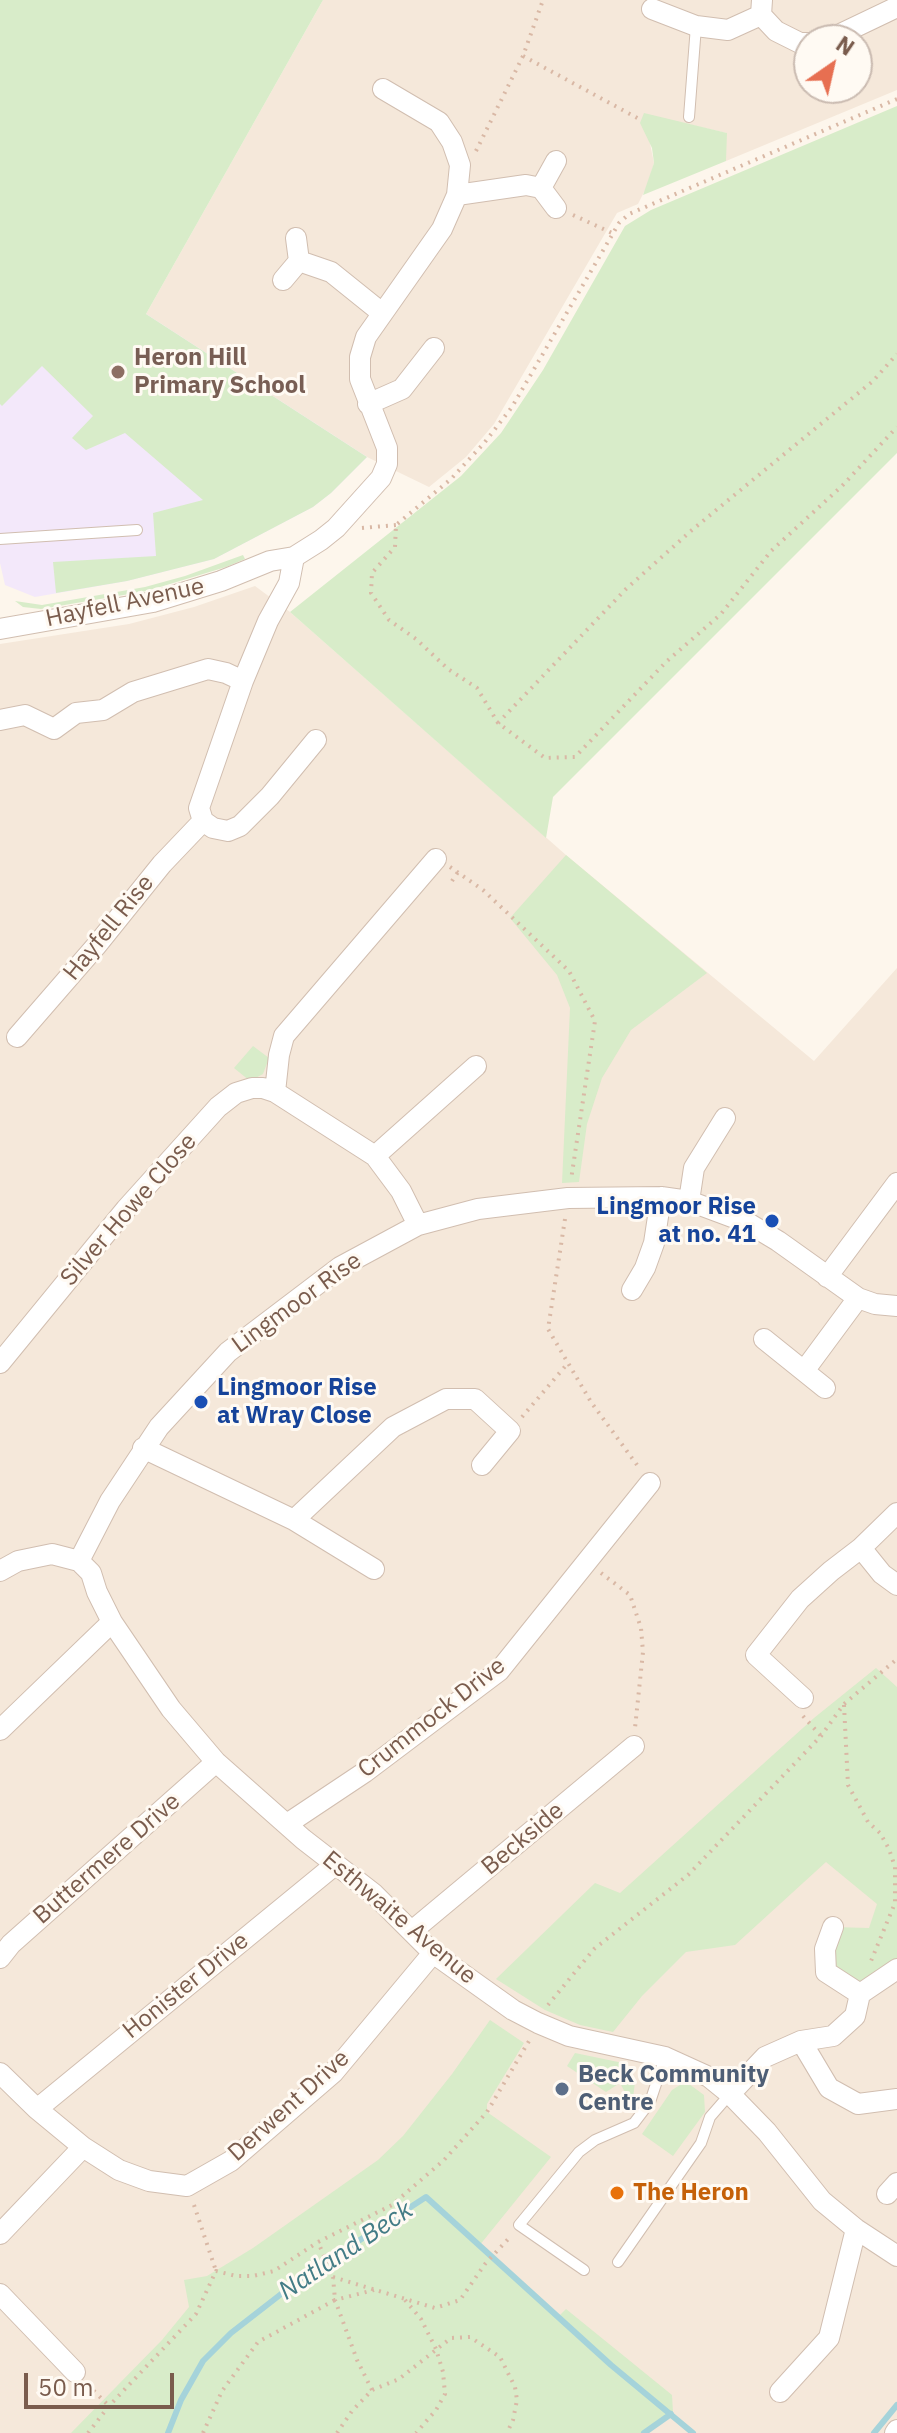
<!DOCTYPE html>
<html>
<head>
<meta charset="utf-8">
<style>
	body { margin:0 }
	#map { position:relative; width:897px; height:2433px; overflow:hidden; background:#fdf6ec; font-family:"IBM Plex Sans",sans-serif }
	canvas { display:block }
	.north { position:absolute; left:793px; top:24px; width:80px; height:80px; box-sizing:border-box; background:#fffaf3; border:2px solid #cabbb1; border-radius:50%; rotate:34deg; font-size:22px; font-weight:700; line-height:32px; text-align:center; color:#7a5c4d }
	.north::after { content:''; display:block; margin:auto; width:28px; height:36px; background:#e76f51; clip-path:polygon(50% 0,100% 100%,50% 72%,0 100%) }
	.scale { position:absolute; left:24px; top:2373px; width:150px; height:36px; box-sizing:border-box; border:4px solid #7a5c4d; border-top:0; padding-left:10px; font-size:24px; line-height:28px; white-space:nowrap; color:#7a5c4d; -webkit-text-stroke:6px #fffaf3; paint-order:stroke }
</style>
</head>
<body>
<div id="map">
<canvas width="897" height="2433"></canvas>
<div class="north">N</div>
<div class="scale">50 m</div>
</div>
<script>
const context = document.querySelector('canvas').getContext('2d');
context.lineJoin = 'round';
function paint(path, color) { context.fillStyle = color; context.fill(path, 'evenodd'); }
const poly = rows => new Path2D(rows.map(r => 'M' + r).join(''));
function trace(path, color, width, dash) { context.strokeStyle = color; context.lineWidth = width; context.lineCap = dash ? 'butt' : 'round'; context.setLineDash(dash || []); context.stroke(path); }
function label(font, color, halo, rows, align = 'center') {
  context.font = font + ' "IBM Plex Sans",sans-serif'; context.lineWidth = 6; context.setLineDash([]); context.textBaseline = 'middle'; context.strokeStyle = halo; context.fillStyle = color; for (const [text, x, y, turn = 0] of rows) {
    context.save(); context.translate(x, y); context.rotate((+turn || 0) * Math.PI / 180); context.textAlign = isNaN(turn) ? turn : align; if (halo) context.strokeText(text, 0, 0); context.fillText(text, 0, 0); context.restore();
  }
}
const residential = poly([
	[323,0,897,0,897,90,726,161,726,133,644,114,654,163,648,184,638,204,617,213,494,424,466,457,429,487,367,457,146,314],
	[809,40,857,40,857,88,809,88],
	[255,586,290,612,566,855,814,1061,897,968,897,2433,0,2433,0,644,129,624,194,607]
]);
const education = poly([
	[0,221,146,314,367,457,331,493,313,507,214,559,127,581,35,597,5,585,0,563]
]);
const green = poly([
	[0,0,323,0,146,314,367,457,331,493,313,507,214,559,127,581,56,593,53,562,156,556,153,513,203,500,125,433,86,450,72,438,93,416,42,366,2,406,0,404],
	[897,106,897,453,553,797,546,838,290,612,461,476,501,433,543,370,625,226,651,210],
	[644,113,727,133,726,161,643,195,654,163,652,148,640,123],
	[243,555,245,559,226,567,147,591,41,609,23,607,15,601,42,605,145,587,185,576],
	[566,855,707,973,631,1030,602,1078,587,1124,579,1182,562,1183,570,1008,557,975,510,918],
	[253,1046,269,1058,263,1074,250,1081,234,1068],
	[876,1668,897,1687,897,1969,860,1994,826,1972,833,1927,869,1928,877,1904,826,1862,735,1945,686,1952,642,1996,613,2032,580,2025,545,2010,496,1979,595,1883,620,1893,814,1718],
	[490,2020,524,2043,487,2104,487,2112,551,2157,479,2246,558,2317,566,2309,672,2395,673,2412,644,2433,71,2433,162,2340,189,2307,184,2280,207,2276,253,2248,378,2160,403,2136,452,2074],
	[575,2053,623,2063,629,2068,635,2082,633,2098,629,2100,620,2083,606,2092,567,2066],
	[689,2084,704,2095,705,2112,673,2156,642,2134,672,2090,680,2085]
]);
const stream = poly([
	[168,2433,181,2400,203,2361,231,2333,303,2277,426,2197,611,2365,693,2433],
	[644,2433,671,2414],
	[874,2433,897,2405]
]);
const path = poly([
	[523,56,641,120],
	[897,99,629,214,619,223,512,407,485,442,451,479,396,525,395,547,372,573,371,593,389,620,416,639,448,669,477,688,498,723,545,758,575,757,666,662,721,614,771,551,842,486,897,427],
	[476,151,523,56,543,0],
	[573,215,612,233],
	[362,528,396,525],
	[498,723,626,589,692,530,873,381,897,354],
	[450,867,483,890,569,971,595,1021,571,1180],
	[452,881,458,872],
	[565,1219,548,1329,591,1402,640,1469],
	[522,1417,568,1363],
	[601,1573,630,1595,641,1628,643,1652,635,1728],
	[844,1705,848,1785,868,1822,880,1833,889,1849,895,1867,895,1903,871,1961],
	[803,1716,821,1736],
	[548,2005,594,1949,688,1875,821,1736,844,1704,897,1659],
	[194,2205,216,2271],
	[333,2277,435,2308,460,2300,485,2264,510,2237],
	[405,2300,421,2319,436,2349,443,2372,445,2394,436,2410,416,2433],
	[88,2385,109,2406],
	[372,2390,357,2360,335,2300,374,2290],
	[88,2433,109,2406,196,2314,216,2271,236,2276,253,2276,274,2271,318,2242],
	[203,2433,222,2391,258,2342,335,2300,333,2277,318,2242,392,2205,444,2160,487,2112,529,2041],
	[337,2433,352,2411,372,2390,399,2379,451,2338,470,2337,500,2357,515,2387,517,2400,513,2420,507,2433]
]);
const service = poly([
	[689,117,696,26],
	[0,539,137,530],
	[618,2262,701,2143,710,2117,730,2094],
	[584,2270,519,2225,579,2152,595,2140,634,2123,650,2102,665,2057]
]);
const minor = poly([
	[762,0,761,15,776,31,800,43,809,43],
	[652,9,696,26,728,30,761,15],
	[828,40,897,7],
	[541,188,556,161],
	[457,195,526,185,541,188,556,208],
	[299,261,331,272,382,313],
	[283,280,299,261,296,238],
	[368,404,402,389,434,348],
	[0,629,153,602,221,581,270,561,294,557,321,540,336,528,381,478,387,464,387,448,360,379,360,357,366,337,442,229,457,195,460,165,452,142,439,122,383,89],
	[0,720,25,715,54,729,76,713,103,710,133,692,208,669,226,673,243,681],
	[203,821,213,828,228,831,240,826,270,796,316,740],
	[17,1037,96,946,162,864,203,821,199,808,243,681,268,621,289,583,294,557],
	[275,1092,279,1055,284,1036,436,859],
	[375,1156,476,1066],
	[689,1201,694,1168,725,1118],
	[827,1277,897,1183],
	[632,1290,645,1268,654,1243,661,1197],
	[764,1339,825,1388],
	[0,1363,126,1209,218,1107,236,1093,252,1088,263,1088,275,1092,375,1156,401,1191,418,1225],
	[804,1371,858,1298],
	[143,1448,294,1520,393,1427,446,1399,475,1399,510,1431,482,1465],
	[294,1520,374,1569],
	[861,1548,882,1574,897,1585],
	[79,1561,110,1501,159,1427,228,1352,340,1267,418,1225,478,1209,568,1198,661,1197,689,1201,748,1223,778,1241,858,1298,875,1304,897,1306],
	[0,1571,18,1561,52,1554,79,1561,91,1573,97,1592,112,1622,171,1709,216,1762,303,1839,374,1894,433,1953,513,2010,538,2023,569,2036,665,2057,709,2077,730,2094,767,2132,822,2201,856,2229,897,2256],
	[803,1698,756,1655,800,1599,831,1571,861,1548,897,1513],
	[0,1730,112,1622],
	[287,1824,365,1772,499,1671,650,1483],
	[833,1927,825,1949,826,1972,860,1994],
	[412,1931,634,1746],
	[0,1958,11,1944,216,1762],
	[801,2041,829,2088,858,2104,897,2099],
	[0,2073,37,2109,83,2147,119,2170,149,2181,187,2186,231,2161,333,2073,433,1953],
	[730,2094,765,2057,801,2041,833,2036,855,2016,860,1994,897,1969],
	[37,2109,336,1864],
	[887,2194,897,2183],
	[0,2234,83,2147],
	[0,2294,75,2372],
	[780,2392,829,2338,856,2229],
	[895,2433,897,2430]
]);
const markers = [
	[118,372,8,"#8d6e63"],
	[772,1221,8,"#1a4fb4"],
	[201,1402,8,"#1a4fb4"],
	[562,2089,8,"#5c6f8a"],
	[617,2193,8,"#e8710a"]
];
const educationNames = [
	["Heron Hill",134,358],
	["Primary School",134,386]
];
const streetNames = [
	["Hayfell Avenue",125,603,-12],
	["Hayfell Rise",109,928,-51],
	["Silver Howe Close",129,1210,-49],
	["Lingmoor Rise",297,1303,-36],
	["Crummock Drive",432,1718,-38],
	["Beckside",523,1839,-40],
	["Buttermere Drive",107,1859,-41],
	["Esthwaite Avenue",399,1918,40],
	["Honister Drive",186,1986,-39],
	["Derwent Drive",289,2106,-42]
];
const transitNames = [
	["Lingmoor Rise",756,1207],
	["at no. 41",756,1235],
	["Lingmoor Rise",217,1388,"left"],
	["at Wray Close",217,1416,"left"]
];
const serviceNames = [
	["Beck Community",578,2075],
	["Centre",578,2103]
];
const foodNames = [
	["The Heron",633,2193]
];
const waterNames = [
	["Natland Beck",346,2251,-34]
];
paint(residential, '#f5e8da');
paint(education, '#f3e8fa');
paint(green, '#d8ecc9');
trace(stream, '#a5d3da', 6);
trace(service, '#d1beb0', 12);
trace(minor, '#d1beb0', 22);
trace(path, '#d9b8a5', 4, [2, 6]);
trace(service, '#fff', 10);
trace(minor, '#fff', 20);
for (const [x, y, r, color] of markers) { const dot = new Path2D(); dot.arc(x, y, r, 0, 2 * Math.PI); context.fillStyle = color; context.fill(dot); trace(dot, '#fffaf3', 3); }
label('bold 24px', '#785e54', '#fffaf3', educationNames, 'left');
label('24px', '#7a5c4d', '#fffaf3', streetNames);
label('bold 24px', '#164399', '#fffaf3', transitNames, 'right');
label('bold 24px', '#4e5e75', '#fffaf3', serviceNames, 'left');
label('bold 24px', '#c56008', '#fffaf3', foodNames, 'left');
label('italic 26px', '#437c86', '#fffaf3', waterNames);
</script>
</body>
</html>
